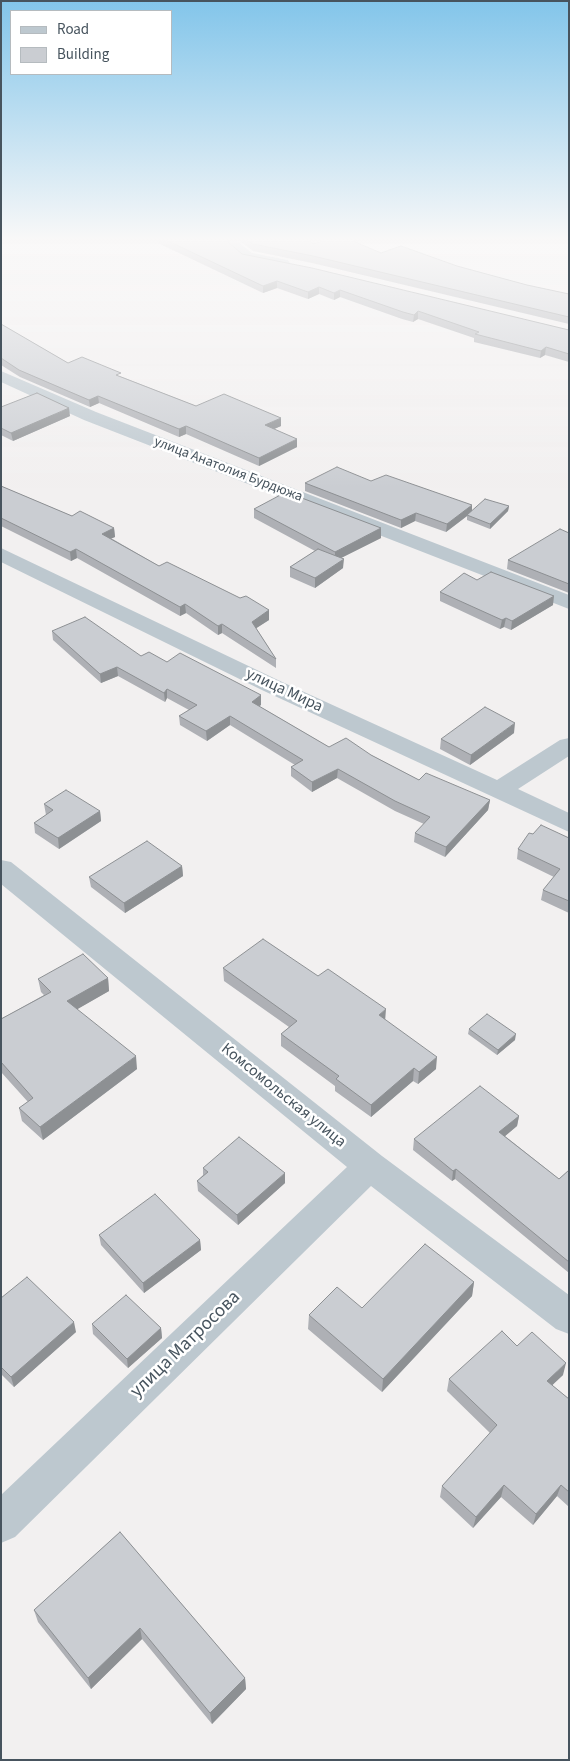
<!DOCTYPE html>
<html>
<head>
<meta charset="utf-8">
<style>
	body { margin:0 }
	#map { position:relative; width:570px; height:1761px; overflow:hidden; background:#f2f0f0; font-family:"Source Sans 3",sans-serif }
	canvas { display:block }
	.frame { position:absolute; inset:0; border:2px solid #47545e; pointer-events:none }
	.legend { position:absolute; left:10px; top:10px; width:162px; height:65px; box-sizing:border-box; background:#fff; border:1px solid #b5bbbf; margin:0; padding:6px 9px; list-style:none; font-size:15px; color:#47545e }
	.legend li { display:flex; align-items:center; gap:10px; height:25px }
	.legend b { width:25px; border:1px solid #b5bbbf }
</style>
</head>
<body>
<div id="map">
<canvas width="570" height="1761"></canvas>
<div class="frame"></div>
<ul class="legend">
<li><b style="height:6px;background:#bdc8cf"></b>Road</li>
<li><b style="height:14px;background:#cacdd2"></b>Building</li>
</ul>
</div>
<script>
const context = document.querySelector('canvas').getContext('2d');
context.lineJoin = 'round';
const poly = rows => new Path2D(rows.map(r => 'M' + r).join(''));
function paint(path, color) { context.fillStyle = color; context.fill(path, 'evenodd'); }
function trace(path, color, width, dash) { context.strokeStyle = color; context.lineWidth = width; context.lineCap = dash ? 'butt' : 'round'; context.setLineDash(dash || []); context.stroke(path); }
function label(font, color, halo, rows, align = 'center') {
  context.font = font + ' "Source Sans 3",sans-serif'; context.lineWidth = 5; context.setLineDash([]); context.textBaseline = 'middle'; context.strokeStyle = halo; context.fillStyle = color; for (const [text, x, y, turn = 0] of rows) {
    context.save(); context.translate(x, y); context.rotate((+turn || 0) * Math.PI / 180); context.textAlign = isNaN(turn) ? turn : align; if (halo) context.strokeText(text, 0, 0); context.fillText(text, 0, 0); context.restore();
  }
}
const minor = poly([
	[221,241,237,241,252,253,288,260,290,263,283,267,242,259,221,241],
	[1,371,96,412,569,595,569,609,84,420,1,382,1,371],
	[1,548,280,681,497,780,560,740,569,738,569,756,518,789,569,813,569,832,264,691,1,562,1,548],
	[1,860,11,862,382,1156,569,1295,569,1334,556,1329,371,1186,15,1537,1,1543,1,1495,347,1167,1,884,1,860]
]);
const wall = poly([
	[158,241,227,241,242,254,569,330,569,362,545,355,540,358,474,342,474,338,418,319,413,322,402,319,340,297,334,300,319,294,308,299,277,288,263,293,158,243],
	[240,241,310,241,313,244,381,253,457,266,527,285,569,294,569,324,312,263,253,251],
	[1,324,68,363,122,377,196,406,281,426,274,429,297,447,259,466,186,434,179,437,99,403,90,407,20,377,1,365],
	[1,407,70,416,13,441,1,435],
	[371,481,472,511,509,506,508,511,490,529,467,520,467,516,446,532,415,521,401,528,305,491,305,483],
	[1,486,72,516,114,528,115,537,111,538,159,566,269,610,269,620,256,628,276,659,276,668,222,633,218,635,186,613,180,616,77,558,71,561,1,526],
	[254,509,381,538,341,558,343,568,315,588,290,577,290,567,315,551,254,518],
	[569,533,569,593,507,569,508,560],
	[477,580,553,605,511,630,504,627,500,629,440,601,440,592],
	[52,631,141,656,167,662,261,695,261,705,259,706,329,747,371,755,419,780,490,800,488,810,445,857,414,842,415,833,424,824,395,811,337,778,312,792,291,776,291,767,295,765,230,725,207,741,180,725,179,716,189,710,167,698,165,702,118,676,101,683,53,640],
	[514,733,470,765,440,749,441,739],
	[44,804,100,811,101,821,59,849,35,833,34,823,46,815],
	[533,834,569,838,569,913,541,900,543,890,554,877,517,859,518,849],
	[182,866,183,876,125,913,91,887,89,877],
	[223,968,318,976,385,1020,436,1069,418,1084,413,1081,371,1117,335,1091,335,1086,281,1046,281,1034,289,1027,224,981],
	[108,978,109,991,77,1009,137,1069,43,1140,22,1121,19,1108,28,1102,1,1072,1,1019,44,995,41,992,38,979],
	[469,1029,515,1040,497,1055,468,1034],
	[519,1116,517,1126,505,1136,559,1179,569,1170,569,1273,455,1179,452,1181,413,1150,414,1139],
	[203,1168,285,1183,238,1225,198,1191,197,1181,203,1175],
	[99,1235,200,1240,201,1250,144,1293,101,1245],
	[474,1282,472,1296,382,1392,308,1329,309,1315,362,1308],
	[1,1298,76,1332,14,1387,1,1374],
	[92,1324,161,1328,162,1338,128,1368,93,1334],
	[517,1346,563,1375,552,1385,569,1399,569,1507,557,1496,533,1525,501,1497,473,1528,440,1497,442,1486,490,1433,447,1391,449,1379],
	[120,1532,245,1678,246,1689,212,1724,142,1639,91,1689,38,1622,34,1610]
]);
const shadedWall = poly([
	[277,281,277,288,263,293,263,286],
	[319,287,319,294,308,299,308,292],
	[340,290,340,297,334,300,334,293],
	[418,311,418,319,413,322,414,315],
	[546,347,545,355,540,358,541,351],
	[98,396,99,403,90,407,89,400],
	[69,408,70,416,13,441,11,433],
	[281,418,281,426,265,433,265,425],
	[186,426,186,434,179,437,179,429],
	[297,439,297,447,259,466,259,458],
	[472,505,472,513,467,515,467,516,446,532,447,524],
	[509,506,508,511,490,529,490,524],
	[416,513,415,521,401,528,401,520],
	[114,528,115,537,103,542,102,534],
	[381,528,381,538,335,561,335,552],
	[76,549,77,558,71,561,70,552],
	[344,559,343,568,315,588,315,578],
	[554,596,553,605,511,630,512,621],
	[185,604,186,613,180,616,180,607],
	[269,610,269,620,252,631,252,622],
	[506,618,504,627,500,629,502,620],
	[222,624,222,633,218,635,218,626],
	[117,667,118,676,101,683,100,674],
	[167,689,167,698,165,702,164,693],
	[261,695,261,705,252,711,252,702],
	[230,716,230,725,207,741,206,731],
	[515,723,514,733,470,765,471,755],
	[338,769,337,778,312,792,312,782],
	[490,800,488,810,445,857,446,847],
	[100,811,101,821,59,849,58,838],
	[182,866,183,876,125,913,124,903],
	[108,978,109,991,69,1014,67,1001],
	[386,1009,385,1022,379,1015],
	[516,1034,515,1040,497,1055,498,1050],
	[136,1056,137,1069,43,1140,40,1127],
	[437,1057,436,1069,418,1084,419,1072],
	[414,1068,413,1081,371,1117,371,1105],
	[519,1116,517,1126,498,1142,499,1132],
	[456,1169,455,1179,452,1181,453,1171],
	[285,1173,285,1183,238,1225,237,1215],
	[200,1240,201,1250,144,1293,143,1283],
	[474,1282,472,1296,382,1392,383,1379],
	[74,1322,76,1332,14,1387,11,1377],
	[161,1328,162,1338,128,1368,127,1359],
	[566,1363,563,1375,544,1393,547,1381],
	[504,1485,501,1497,473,1528,476,1517],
	[561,1485,557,1496,533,1525,536,1514],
	[140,1628,142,1639,91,1689,88,1678],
	[245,1678,246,1689,212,1724,210,1713]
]);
const building = poly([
	[168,241,227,241,242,254,312,268,569,330,569,354,546,347,541,351,475,334,479,332,418,311,414,315,403,312,340,290,334,293,319,287,308,292,277,281,263,286,168,241],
	[248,241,310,241,313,244,322,241,353,241,381,253,401,246,457,266,527,285,569,294,569,317,313,256,253,244,248,241],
	[1,324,68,363,82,357,121,373,116,375,196,406,224,394,281,418,265,425,297,439,259,458,186,426,179,429,98,396,89,400,19,370,1,358,1,324],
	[37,393,69,408,11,433,1,428,1,407,37,393],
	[337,467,371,481,386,475,472,505,447,524,416,513,401,520,305,483,337,467],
	[1,486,72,516,80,511,114,528,102,534,159,566,167,562,240,598,246,596,269,610,252,622,276,659,222,624,218,626,185,604,180,607,76,549,70,552,1,518,1,486],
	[286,492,381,528,335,552,254,509,286,492],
	[485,499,509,506,490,524,467,515,485,499],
	[560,529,569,533,569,584,508,560,560,529],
	[318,549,344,559,315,578,290,567,318,549],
	[491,572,554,596,512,621,506,618,502,620,440,592,464,573,477,580,491,572],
	[85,617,141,656,149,652,167,662,180,653,261,695,252,702,329,747,346,738,371,755,419,780,426,773,490,800,446,847,415,833,430,817,395,801,338,769,312,782,291,767,303,760,230,716,206,731,179,716,197,705,167,689,164,693,117,667,100,674,52,631,85,617],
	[485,707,515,723,471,755,441,739,485,707],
	[66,790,100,811,58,838,34,823,53,810,44,804,66,790],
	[541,825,569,838,569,848,568,849,569,850,569,901,543,890,560,869,518,849,529,833,533,834,541,825],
	[147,841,182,866,124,903,89,877,147,841],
	[263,939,318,976,328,969,386,1009,379,1015,437,1057,419,1072,414,1068,371,1105,336,1079,339,1076,281,1034,297,1021,223,968,263,939],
	[83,954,108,978,67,1001,136,1056,40,1127,19,1108,33,1098,1,1062,1,1019,51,992,38,979,83,954],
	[487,1014,516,1034,498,1050,469,1029,487,1014],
	[480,1086,519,1116,499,1132,559,1179,569,1170,569,1262,456,1169,453,1171,414,1139,480,1086],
	[239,1137,285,1173,237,1215,197,1181,208,1172,203,1168,239,1137],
	[155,1194,200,1240,143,1283,99,1235,155,1194],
	[425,1244,474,1282,383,1379,309,1315,337,1287,362,1308,425,1244],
	[27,1277,74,1322,11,1377,1,1367,1,1298,27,1277],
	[126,1295,161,1328,127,1359,92,1324,126,1295],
	[502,1331,517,1346,532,1332,566,1363,547,1381,569,1399,569,1492,561,1485,536,1514,504,1485,476,1517,442,1486,497,1425,449,1379,502,1331],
	[120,1532,245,1678,210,1713,140,1628,88,1678,34,1610,120,1532]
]);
const farStreetnames = [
	["улица Анатолия Бурдюжа",228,470,21]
];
const streetNames = [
	["улица Мира",284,691,25],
	["Комсомольская улица",283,1096,39]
];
const nearStreetnames = [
	["улица Матросова",186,1345,-44]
];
paint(minor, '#bdc8cf');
paint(wall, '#aeb0b5');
paint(shadedWall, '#8d9093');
paint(building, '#cacdd2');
trace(building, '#8d9093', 1);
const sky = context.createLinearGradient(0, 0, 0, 488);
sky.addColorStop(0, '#82c5ea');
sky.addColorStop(0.49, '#f9f8f8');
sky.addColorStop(1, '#f9f8f800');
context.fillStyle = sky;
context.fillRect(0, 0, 570, 488);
label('14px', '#47545e', '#fff', farStreetnames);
label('16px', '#47545e', '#fff', streetNames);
label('19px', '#47545e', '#fff', nearStreetnames);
</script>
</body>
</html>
